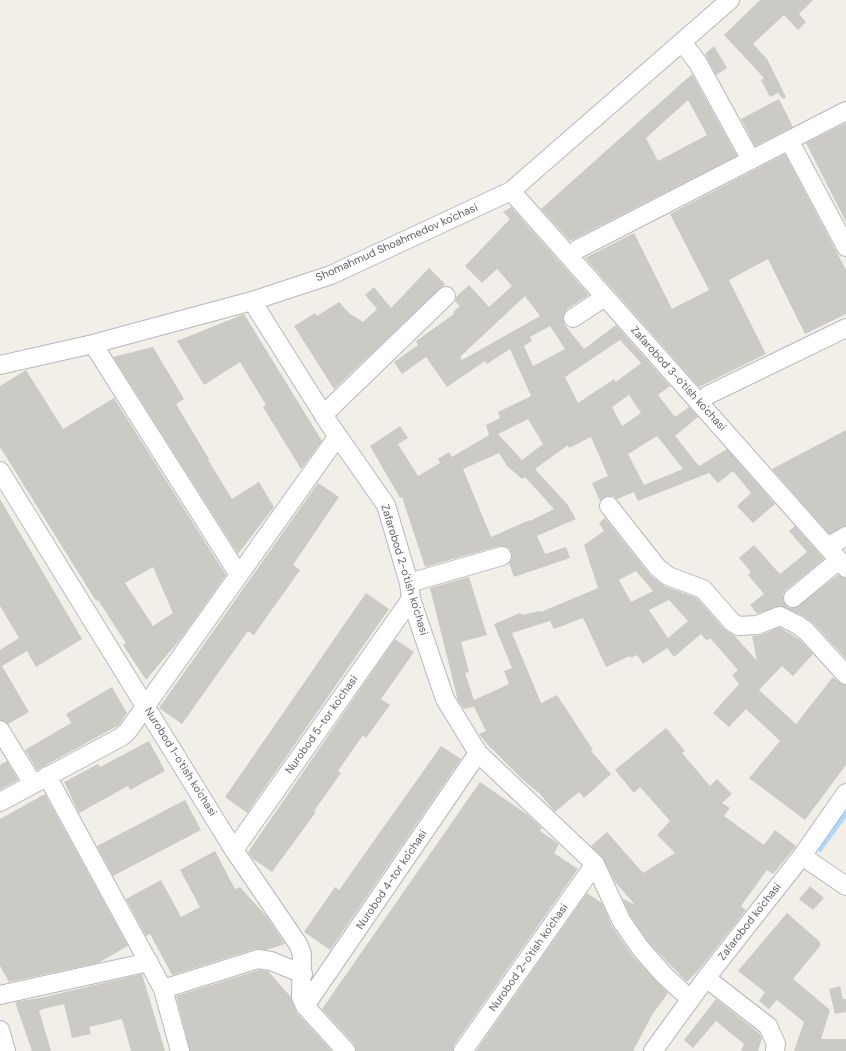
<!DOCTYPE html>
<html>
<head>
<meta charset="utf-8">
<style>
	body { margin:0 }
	canvas { display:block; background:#f1efe8 }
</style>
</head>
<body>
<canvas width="846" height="1051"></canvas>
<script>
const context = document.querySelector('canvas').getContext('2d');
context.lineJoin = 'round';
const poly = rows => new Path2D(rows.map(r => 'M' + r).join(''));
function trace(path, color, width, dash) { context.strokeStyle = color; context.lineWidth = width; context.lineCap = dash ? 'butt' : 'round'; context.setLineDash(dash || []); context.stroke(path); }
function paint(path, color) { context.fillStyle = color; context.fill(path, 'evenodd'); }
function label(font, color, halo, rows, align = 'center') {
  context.font = font + ' "DM Sans",sans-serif'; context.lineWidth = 4; context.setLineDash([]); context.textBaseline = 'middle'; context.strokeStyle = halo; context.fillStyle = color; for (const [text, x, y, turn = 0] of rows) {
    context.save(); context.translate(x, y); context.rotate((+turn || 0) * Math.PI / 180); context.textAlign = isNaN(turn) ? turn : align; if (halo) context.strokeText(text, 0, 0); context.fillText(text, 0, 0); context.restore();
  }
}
const stream = poly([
	[820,850,846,814]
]);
const building = poly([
	[760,0,813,0,799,14,806,22,798,30,784,15,753,44,767,59,786,97,783,99,778,93,770,97,761,80,764,78,724,35],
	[714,46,727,68,716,75,705,54],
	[692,74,737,156,570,241,541,209],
	[688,100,707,135,658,161,646,138],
	[779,99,793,127,755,146,741,119],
	[846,123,846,222,806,143],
	[785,154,846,270,846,314,805,334,768,259,729,280,766,354,699,387,585,258,634,233,672,309,709,290,670,214],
	[511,207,589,295,567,309,563,318,564,324,584,349,616,325,670,386,658,395,675,417,689,407,698,417,675,436,699,466,727,449,775,504,753,523,737,506,751,493,733,471,718,483,709,473,638,501,634,492,617,499,613,496,607,496,600,501,592,483,608,476,591,437,569,448,568,445,535,469,567,504,576,519,537,536,545,554,566,547,570,558,514,577,509,563,512,558,512,553,509,548,499,546,425,567,402,497,400,498,370,446,400,426,408,438,398,444,418,476,440,463,438,459,449,452,452,457,489,435,486,425,500,418,498,412,531,396,510,349,487,364,485,361,447,387,426,357,402,374,394,362,418,345,416,341,454,314,453,312,460,306,455,301,456,297,469,285,489,307,512,286,497,269,482,283,465,266,510,219,503,212],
	[525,296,540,316,462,360,460,357],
	[550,326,565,349,533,366,524,346,532,341,530,337],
	[620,340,641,363,616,382,614,379,578,403,565,377],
	[629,395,641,413,622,426,612,407],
	[528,419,543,444,522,460,498,434],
	[657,436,683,469,644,485,628,454],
	[499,453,507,466,522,479,525,477,554,509,530,521,529,520,491,537,463,469],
	[429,268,445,284,334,389,294,326,315,313,317,316,339,302,350,314,363,322,377,309,365,295,374,287,391,308],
	[244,314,322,441,301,469,263,407,266,405,240,362,204,385,177,341],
	[153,347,184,399,176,404,209,459,208,460,232,499,259,482,274,507,238,554,113,357],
	[26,370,63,429,114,398,226,575,182,637,146,680,123,645,126,643,98,600,96,601,0,447,0,386],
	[153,567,173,613,153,626,125,583],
	[846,430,846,526,829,534,772,469],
	[318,483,339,497,293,565,300,570,254,635,248,631,182,724,159,708],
	[0,499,82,639,36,667,27,651,2,666,29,712,8,724,0,720,0,650,19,638,0,606],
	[605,518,650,575,664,586,697,598,724,629,735,636,757,661,752,636,761,635,779,627,799,639,813,654,793,676,782,666,759,690,796,724,833,677,839,682,846,685,846,765,805,820,749,778,780,741,746,709,729,727,713,713,739,684,732,675,738,670,710,638,707,641,701,634,674,657,667,648,643,664,637,655,631,658,630,656,606,667,583,618,554,629,550,621,512,633,541,703,557,695,593,750,591,751,611,774,584,798,579,792,555,812,540,794,522,779,488,745,479,734,486,731,474,707,464,709,458,701,430,588,469,577,487,635,461,642,469,672,465,673,474,700,509,684,504,671,512,668,494,624,520,613,522,615,540,611,541,612,598,588,584,545,604,531,599,523],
	[636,571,653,591,631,602,619,580],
	[669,600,688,621,668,638,649,610],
	[795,526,824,559,786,590,783,595,783,600,789,608,795,608,838,575,846,578,846,659,814,624,803,616,780,606,757,614,750,605,764,594,748,575,751,572,739,558,754,545,780,574,807,552,789,531],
	[366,593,389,609,247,813,225,797],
	[395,639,414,652,381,699,390,705,366,738,363,735,338,771,341,773,314,811,316,812,272,872,253,859,248,852],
	[112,687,127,713,119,725,37,770,25,750,71,723,66,714],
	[666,728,685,751,682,753,710,786,717,779,732,794,722,803,730,808,724,816,764,845,775,830,796,846,773,874,767,870,741,906,746,910,700,968,687,982,649,943,630,915,622,898,635,905,615,882,602,857,591,846,607,832,643,873,675,853,657,835,670,821,640,787,634,793,615,770],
	[149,741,165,771,130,790,128,786,79,813,64,782,98,764,100,767],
	[441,746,461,759,330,950,304,932,335,887,339,890],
	[7,761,18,780,0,790,0,765],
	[480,782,528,815,542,828,540,831,559,844,554,853,578,869,454,1045,453,1051,356,1051,354,1044,322,1009],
	[45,794,128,946,98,963,9,982,0,966,0,819],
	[185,800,201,830,113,876,97,846],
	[215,851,235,889,240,887,267,917,285,944,266,950,255,949,172,975,150,934,146,936,126,899,161,880,181,917,200,907,180,870],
	[810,886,824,898,813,910,799,899],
	[587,893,602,903,612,926,632,955,668,993,652,1015,633,1051,476,1051],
	[787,913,820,942,820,946,793,979,830,1010,821,1039,846,1039,846,1051,794,1051,804,1022,777,1000,769,1009,759,1001,765,992,738,971],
	[259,970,268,971,291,997,297,1013,332,1051,190,1051,176,996],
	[142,974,165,1051,131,1051,122,1019,89,1027,91,1034,72,1038,64,1004,39,1010,51,1051,32,1051,15,1002,40,998],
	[840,986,843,999,846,999,846,1012,835,1014,829,989],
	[716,999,759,1033,762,1038,758,1051,741,1051,744,1044,716,1021,693,1048,684,1040]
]);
const minor = poly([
	[682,42,698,63,751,160],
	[789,140,846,247],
	[511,191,846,568],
	[578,249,846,111],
	[252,301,328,422,386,505,409,583,411,599,445,699,478,753,595,864,621,920,641,949,664,975,690,999],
	[573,318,605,297],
	[93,344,239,575],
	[0,365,93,344,252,301,331,275,511,191,730,0],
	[708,395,846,328],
	[323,415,446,296],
	[0,471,234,850,298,944,302,954,301,997,305,1006,346,1051],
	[609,506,657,567,668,576,703,589,732,622,738,626,757,625,780,616,798,625,806,631,846,675],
	[834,543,846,536],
	[409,583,502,556],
	[793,598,839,560],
	[0,730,33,784],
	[47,776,163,989,180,1051],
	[0,802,121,737,127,732,338,436],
	[234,850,411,599],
	[802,856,846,886],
	[706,978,768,1026,776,1044,775,1051],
	[163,989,258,959,271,961,303,974],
	[0,995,149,962],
	[305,1006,478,753],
	[0,1030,6,1051],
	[463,1051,595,864],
	[653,1051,706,978,802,856,846,793]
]);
const streetNames = [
	["Shomahmud Shoahmedov ko'chasi",397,243,-24],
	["Zafarobod 3-o'tish ko'chasi",678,379,48],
	["Zafarobod 2-o'tish ko'chasi",404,570,73],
	["Nurobod 5-tor ko'chasi",322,725,-55],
	["Nurobod 1-o'tish ko'chasi",180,762,58],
	["Nurobod 4-tor ko'chasi",392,880,-56],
	["Zafarobod ko'chasi",750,922,-52],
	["Nurobod 2-o'tish ko'chasi",529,958,-55]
];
trace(stream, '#aadaff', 4);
paint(building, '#cccac5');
trace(minor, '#b5b8bc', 20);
trace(minor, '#fff', 18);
label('11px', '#5f6368', '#fff', streetNames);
</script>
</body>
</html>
